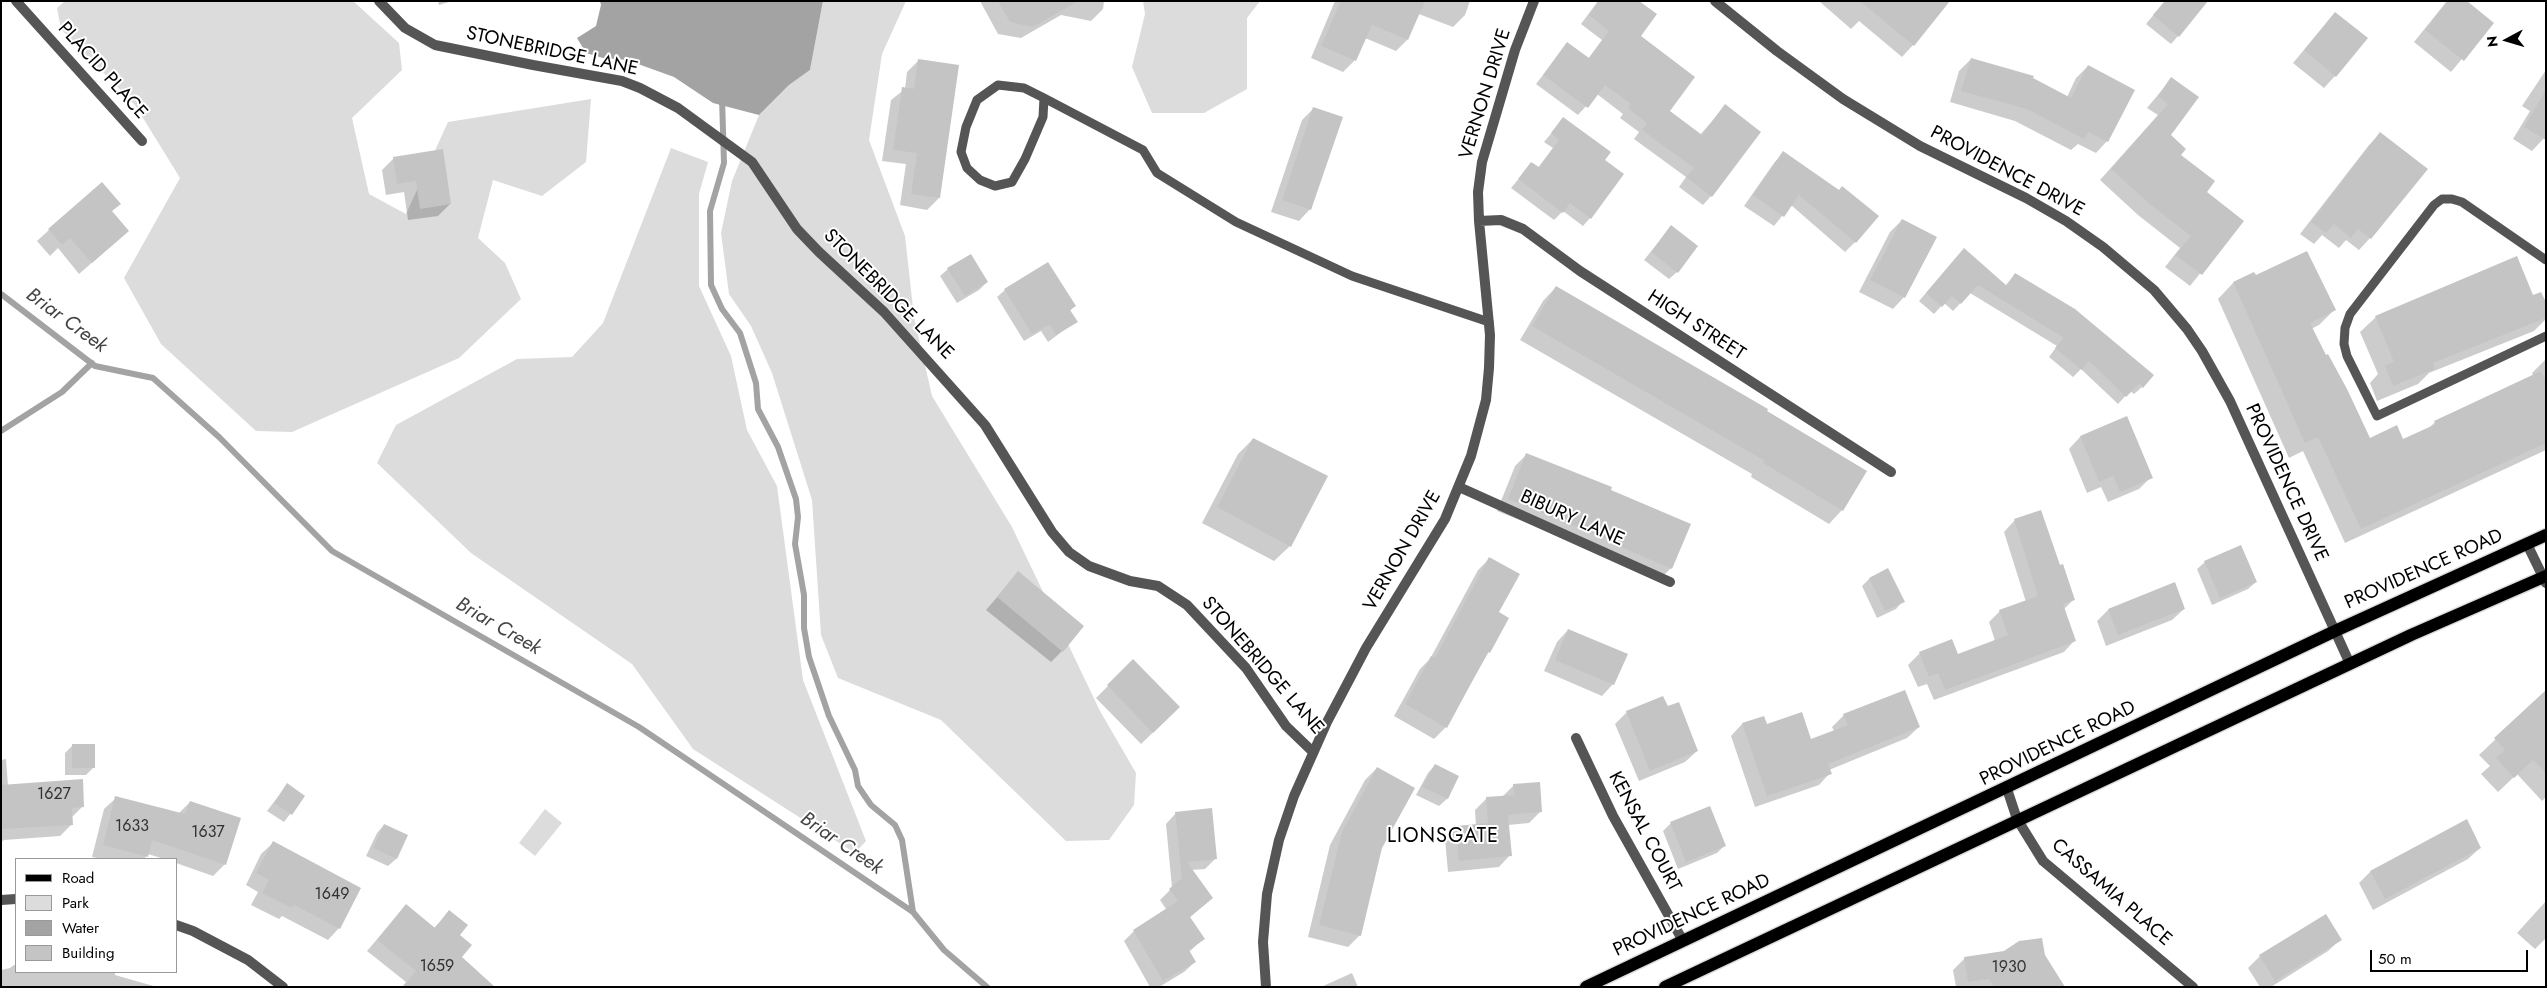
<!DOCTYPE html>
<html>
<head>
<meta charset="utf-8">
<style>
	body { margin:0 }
	#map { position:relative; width:2547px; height:988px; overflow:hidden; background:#fff; font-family:Jost,sans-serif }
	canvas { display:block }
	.frame { position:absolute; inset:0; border:2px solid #000; pointer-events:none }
	.legend { position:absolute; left:15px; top:858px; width:162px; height:115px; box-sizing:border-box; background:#fff; border:1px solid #999; margin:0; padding:6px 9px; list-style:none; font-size:15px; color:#000 }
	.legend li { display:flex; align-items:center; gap:10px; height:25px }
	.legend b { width:25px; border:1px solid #999 }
	.north { position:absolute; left:2482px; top:15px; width:50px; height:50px; -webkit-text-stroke:4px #fff; paint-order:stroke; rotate:264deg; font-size:14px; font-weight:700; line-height:20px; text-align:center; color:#000 }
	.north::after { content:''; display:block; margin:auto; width:18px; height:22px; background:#000; clip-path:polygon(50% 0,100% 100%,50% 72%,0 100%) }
	.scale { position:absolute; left:2370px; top:950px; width:158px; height:22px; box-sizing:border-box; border:2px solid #000; border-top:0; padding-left:6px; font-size:15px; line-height:18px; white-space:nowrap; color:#000; -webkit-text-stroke:4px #fff; paint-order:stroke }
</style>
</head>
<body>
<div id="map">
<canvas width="2547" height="988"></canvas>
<div class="frame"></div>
<ul class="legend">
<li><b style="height:6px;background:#000"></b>Road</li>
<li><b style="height:14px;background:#dcdcdc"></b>Park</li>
<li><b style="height:14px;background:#a3a3a3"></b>Water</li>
<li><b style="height:14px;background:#c4c4c4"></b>Building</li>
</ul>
<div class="north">N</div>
<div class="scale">50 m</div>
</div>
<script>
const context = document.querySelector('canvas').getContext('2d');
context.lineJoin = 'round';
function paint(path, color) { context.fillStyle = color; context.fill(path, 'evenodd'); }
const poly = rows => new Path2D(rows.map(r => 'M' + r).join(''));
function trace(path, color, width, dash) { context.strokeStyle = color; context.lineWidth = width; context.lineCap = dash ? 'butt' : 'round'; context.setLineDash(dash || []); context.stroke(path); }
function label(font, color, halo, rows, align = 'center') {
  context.font = font + ' Jost,sans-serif'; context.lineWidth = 4; context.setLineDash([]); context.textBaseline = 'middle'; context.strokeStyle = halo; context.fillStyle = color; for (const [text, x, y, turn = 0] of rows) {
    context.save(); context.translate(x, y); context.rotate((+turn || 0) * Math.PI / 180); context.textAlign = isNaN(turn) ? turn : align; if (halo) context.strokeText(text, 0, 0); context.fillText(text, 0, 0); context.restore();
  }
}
const green = poly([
	[65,1,353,1,399,43,402,70,352,118,369,194,406,214,448,122,591,99,586,162,542,196,493,180,478,238,505,263,521,299,459,358,292,432,256,431,161,344,124,278,180,178,135,105,61,29,57,8],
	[823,1,906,1,882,54,869,140,905,236,914,317,932,396,1012,527,1100,711,1136,773,1134,805,1109,840,1066,841,941,720,838,678,821,635,812,500,772,373,751,326,729,294,721,233,732,181,759,115,789,85,810,70],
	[1143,1,1260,1,1247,18,1247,89,1204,113,1152,113,1132,67,1145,14],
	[671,148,708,162,699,194,699,286,731,356,747,430,777,486,803,680,866,841,855,853,693,749,632,664,471,553,377,463,396,425,517,359,572,357,603,323],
	[545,809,562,823,535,856,519,843]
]);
const water = poly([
	[600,1,823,1,810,70,789,85,759,115,713,103,674,77,627,60,603,58,586,53,577,38,596,26,601,5]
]);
const shadow = poly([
	[438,1,452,1,439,5],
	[980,1,1104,1,1103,9,1091,21,1061,15,1021,38,998,34],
	[1335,1,1379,1,1407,40,1396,51,1365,38,1355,60,1343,72,1311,58],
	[1405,1,1470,1,1465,15,1453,27,1403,8],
	[1598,1,1637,1,1639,36,1668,112,1700,135,1725,106,1711,196,1703,205,1679,187,1686,177,1634,139,1639,132,1620,118,1623,114,1597,94,1578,115,1536,84,1567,44,1588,59,1602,40,1581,24],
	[1819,1,1946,1,1913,45,1902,57,1859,21,1851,29],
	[2165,1,2200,1,2178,36,2171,44,2146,24],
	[2447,1,2465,1,2492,23,2451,72,2414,42],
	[2335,13,2335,76,2324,88,2293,63],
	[1971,59,2032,79,2067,97,2076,78,2088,66,2107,141,2096,153,2078,144,2071,150,2015,121,1950,102,1959,71],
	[919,60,958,66,939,198,927,210,900,205,906,164,882,161,891,100,905,89,907,72],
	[2546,70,2546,136,2532,151,2513,139,2530,111,2522,106],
	[2172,78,2169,136,2179,155,2205,192,2242,221,2190,286,2165,267,2180,248,2138,215,2100,180,2158,115,2147,108],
	[1314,108,1310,209,1299,221,1271,212,1302,120],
	[1564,118,1603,160,1590,218,1583,226,1563,211,1554,220,1511,188,1532,163,1538,168,1553,148,1544,142],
	[2380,134,2370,238,2359,250,2346,240,2339,248,2322,235,2314,244,2300,234,2369,145],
	[1783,153,1855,242,1845,252,1791,205,1774,226,1744,206,1774,163],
	[394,158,450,204,438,216,408,220,404,192,386,195,382,170],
	[1902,220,1904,297,1893,309,1859,292,1890,232],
	[1671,227,1677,272,1669,279,1644,260],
	[49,230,128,231,79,274,58,248,50,256,37,241],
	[1956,258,2005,286,2015,274,2075,310,2142,387,2134,394,2130,391,2118,404,2081,369,2073,377,2049,357,2057,346,1970,293,1953,311,1944,303,1934,314,1919,301],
	[948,269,987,282,979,290,957,303,940,276],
	[2254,273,2255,277,2334,310,2319,325,2311,329,2369,440,2403,441,2429,428,2435,422,2533,376,2532,373,2546,359,2546,450,2345,543,2303,451,2289,458,2218,299,2233,283],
	[1556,287,1765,411,1842,510,1829,524,1751,477,1752,474,1520,340,1543,301],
	[1005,290,1074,306,1070,311,1076,321,1048,342,1041,331,1024,341,997,297],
	[2533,297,2546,306,2546,319,2534,331,2429,373,2418,384,2377,401,2370,383,2378,374,2360,332,2376,317],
	[2126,418,2151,477,2139,489,2108,502,2101,487,2087,493,2069,449,2080,437],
	[1253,439,1290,546,1274,561,1202,523,1238,454],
	[1527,454,1609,491,1671,568,1659,580,1605,554,1497,511,1515,466],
	[2015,520,2059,567,2074,599,2064,609,2075,640,2064,652,1934,700,1927,684,1918,687,1908,665,1920,653,1951,641,1957,656,1995,641,1989,622,2000,611,2026,602,2004,532],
	[1489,559,1498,613,1508,618,1446,727,1434,739,1394,716,1420,669,1430,659,1478,570],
	[2205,562,2256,582,2248,589,2212,605,2197,569],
	[1888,570,1903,601,1896,609,1877,618,1862,586,1869,579],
	[1018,573,1062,651,1051,662,986,610],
	[2174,584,2184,609,2172,620,2106,646,2097,621,2108,610],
	[1568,630,1613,684,1602,696,1544,671,1557,642],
	[1133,661,1179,707,1141,744,1096,698],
	[2539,698,2546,704,2546,797,2542,801,2517,774,2498,792,2481,774,2490,766,2479,755],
	[1627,712,1697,751,1685,762,1639,781,1615,724],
	[1844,715,1919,727,1907,738,1829,770,1830,773,1819,785,1755,807,1731,736,1742,724,1763,717,1766,726,1811,741,1834,731,1832,727],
	[73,745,94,767,86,775,65,775,65,753],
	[6,759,8,786,83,806,71,818,72,824,60,836,4,840,1,842,1,760],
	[1435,765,1457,776,1447,799,1439,806,1416,795,1428,773],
	[1377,768,1381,848,1360,935,1348,947,1308,937,1330,845,1365,780],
	[287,785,304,796,284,822,267,811],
	[1514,785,1541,811,1529,823,1508,825,1510,855,1499,867,1448,872,1445,839,1457,827,1476,826,1475,810,1486,799,1502,797],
	[116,798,178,814,190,802,225,864,213,876,176,863,176,859,164,859,148,854,144,859,102,859,92,857,104,809],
	[1176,813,1216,858,1205,869,1191,870,1212,898,1189,918,1203,939,1189,952,1195,962,1184,972,1159,987,1150,987,1124,941,1134,931,1166,909,1160,900,1172,888,1166,824],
	[1671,823,1724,846,1717,853,1678,869,1663,831],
	[384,825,396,859,388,866,366,856,377,833],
	[273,843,339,928,328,940,282,916,279,919,251,905,258,892,246,885,261,854],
	[2480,848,2468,859,2373,910,2359,883,2370,872],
	[2546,901,2546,938,2535,949,2517,933],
	[406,905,434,928,449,912,459,935,461,957,493,987,402,987,406,982,367,951],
	[2325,916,2340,940,2328,951,2271,987,2260,987,2248,968,2260,956],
	[2043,956,2063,987,1956,987,1953,970,1965,958],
	[14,965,16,965,16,972,115,972,115,975,157,987,1,987,1,970,10,968],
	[1352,973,1358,987,1321,987]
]);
const stream = poly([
	[722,98,724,163,710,211,711,285,722,309,740,333,756,383,758,409,778,447,796,499,798,517,795,544,804,595,804,628,809,657,829,716,855,770,858,786,871,805,895,825,902,840,913,912],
	[1,294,95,366,153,378,219,437,332,551,639,727,913,912,944,950,987,987],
	[1,431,62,392,92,363]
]);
const building = poly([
	[998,1,1078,1,1033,27,1010,22],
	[1341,1,1425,1,1408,40,1372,25,1356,61,1321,46],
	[1599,1,1639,1,1657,14,1641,36,1695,77,1670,111,1702,135,1725,104,1761,132,1712,197,1686,177,1694,168,1642,130,1647,123,1628,108,1631,104,1605,85,1588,108,1543,75,1567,42,1589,58,1609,31,1589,15],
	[1860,1,1950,1,1914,46],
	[2165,1,2208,1,2179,37,2153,15],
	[2448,1,2467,1,2494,23,2464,61,2425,30],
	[2335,12,2368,38,2336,77,2304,50],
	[1971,58,2034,76,2033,78,2071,98,2088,65,2135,90,2108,142,2088,132,2084,139,2027,109,1961,91],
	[918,59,959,65,940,198,911,194,917,153,893,150,902,87,914,89],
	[2171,77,2199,97,2171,135,2186,149,2181,155,2215,181,2207,192,2244,221,2202,275,2175,255,2191,236,2150,204,2111,169,2168,104,2158,96],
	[2546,90,2546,140,2524,127],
	[1313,107,1343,117,1311,210,1282,200],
	[1563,117,1611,152,1605,160,1624,174,1591,219,1570,203,1563,213,1518,179,1531,162,1539,167,1559,140,1551,133],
	[2380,132,2428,169,2371,239,2358,229,2351,238,2334,224,2326,233,2311,222],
	[443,149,451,204,420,209,416,181,397,184,393,157],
	[1783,151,1839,190,1842,186,1879,216,1856,243,1799,195,1784,217,1753,195],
	[102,182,121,204,112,211,129,231,92,263,70,238,62,245,48,229],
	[1902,219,1937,237,1905,298,1870,280],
	[1671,225,1698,246,1678,273,1651,252],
	[1964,248,2007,286,2015,273,2075,309,2154,375,2143,388,2139,384,2126,397,2089,361,2082,370,2055,348,2064,338,1978,285,1961,304,1952,296,1942,307,1926,293],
	[2307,251,2336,310,2310,323,2326,355,2328,354,2347,389,2370,438,2397,425,2403,439,2436,424,2434,421,2541,371,2546,381,2546,443,2361,529,2318,437,2305,443,2233,282,2254,272,2256,275],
	[971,254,988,282,965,296,947,268],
	[2517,256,2533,295,2541,292,2546,302,2546,318,2433,363,2435,369,2393,386,2385,366,2394,362,2375,316],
	[1048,262,1076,306,1070,310,1078,322,1056,335,1050,324,1032,334,1004,289],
	[1556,286,1768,409,1767,411,1867,471,1843,511,1763,463,1765,461,1532,326],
	[2127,416,2153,478,2120,492,2113,476,2099,482,2080,436],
	[1253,438,1328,476,1291,547,1217,507],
	[1526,453,1612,487,1611,490,1691,524,1672,569,1614,544,1615,542,1508,499],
	[2041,510,2060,565,2063,564,2075,600,2063,604,2076,641,1945,690,1938,673,1929,677,1919,652,1952,639,1958,654,2008,635,1999,610,2038,596,2014,519],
	[2241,545,2257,582,2220,598,2204,561],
	[1489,557,1520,574,1499,612,1509,618,1490,653,1488,652,1447,728,1405,704,1431,656,1435,658],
	[1888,568,1905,602,1885,611,1869,578],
	[1018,571,1084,626,1063,652,997,597],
	[2175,582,2185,609,2118,635,2108,609],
	[1568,629,1628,654,1614,685,1555,660],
	[1133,659,1180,707,1153,733,1107,685],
	[1905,690,1920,727,1828,764,1832,774,1767,796,1742,723,1764,716,1767,724,1802,712,1811,739,1848,725,1843,714],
	[2546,690,2546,773,2533,760,2514,778,2496,758,2505,750,2494,738],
	[1663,696,1668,706,1679,702,1698,751,1650,771,1626,711],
	[72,744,95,744,95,768,72,768],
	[1435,764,1459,776,1448,799,1422,787],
	[1377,767,1415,788,1382,848,1361,936,1319,925,1342,832],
	[83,779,84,807,72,808,73,825,1,829,1,785],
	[1540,782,1542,812,1508,815,1512,856,1459,861,1456,826,1488,823,1486,797,1514,795,1513,784],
	[287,783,305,796,292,815,274,803],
	[115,796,185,814,190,801,241,818,226,865,152,840,148,857,103,845],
	[1710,806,1726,846,1686,862,1670,822],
	[1212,808,1217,859,1187,862,1213,898,1190,917,1205,939,1189,950,1196,962,1163,981,1133,930,1178,901,1169,889,1182,878,1175,812],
	[2467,819,2481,848,2385,899,2370,871],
	[384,824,408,835,397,859,373,848],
	[273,841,361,888,340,929,294,905,292,908,262,893,269,880,256,873],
	[406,904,435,928,449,910,468,925,460,935,472,945,462,957,495,987,403,987,416,971,377,940],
	[2326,914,2342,940,2275,981,2259,955],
	[2042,938,2045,955,2065,987,1994,987,1989,979,1968,982,1964,957,2004,951,2019,941]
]);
const service = poly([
	[1044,98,1043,117,1025,159,1012,182,995,186,980,180,967,168,961,152,966,127,977,100,998,85,1024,88,1044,98,1143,150,1157,173,1236,222,1352,276,1489,322],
	[2546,260,2462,202,2452,199,2442,199,2434,205,2350,314,2345,328,2344,344,2347,356,2377,416,2546,336]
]);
const minor = poly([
	[16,1,142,141],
	[379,1,405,28,435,45,533,65,622,81,640,88,678,108,752,162,797,229,819,252,884,312,985,425,1052,532,1069,552,1089,566,1130,581,1158,586,1187,605,1246,668,1286,726,1313,752],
	[1715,1,1777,51,1843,99,1920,146,2026,198,2066,221,2103,247,2154,290,2187,329,2202,351,2230,401,2350,664],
	[1479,221,1501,220,1523,229,1580,271,1891,472],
	[1459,487,1670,582],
	[2527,544,2546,583],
	[1576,738,1613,816,1683,941],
	[2007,789,2017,819,2043,861,2193,987],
	[1,900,16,899],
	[176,925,193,931,248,960,283,987],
	[1266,987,1263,942,1267,894,1279,840,1294,796,1327,722,1366,648,1445,519,1471,456,1486,400,1489,368,1490,335,1479,221,1478,192,1482,162,1515,50,1534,1]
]);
const primary = poly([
	[1586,987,2335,631,2546,535],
	[1665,987,2411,635,2546,576]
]);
const numberNames = [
	["1627",54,795],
	["1633",132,827],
	["1637",208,833],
	["1649",332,895],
	["1659",437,967],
	["1930",2009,968]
];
const streetNames = [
	["STONEBRIDGE LANE",552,52,12],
	["PLACID PLACE",102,71,48],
	["VERNON DRIVE",1486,94,-73],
	["PROVIDENCE DRIVE",2007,172,28],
	["STONEBRIDGE LANE",888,295,45],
	["HIGH STREET",1696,326,33],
	["PROVIDENCE DRIVE",2286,483,65],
	["BIBURY LANE",1572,519,24],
	["VERNON DRIVE",1403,551,-60],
	["PROVIDENCE ROAD",2424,570,-24],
	["STONEBRIDGE LANE",1262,666,49],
	["PROVIDENCE ROAD",2058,744,-26],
	["KENSAL COURT",1644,832,62],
	["CASSAMIA PLACE",2111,893,41],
	["PROVIDENCE ROAD",1692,916,-25]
];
const waterNames = [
	["Briar Creek",66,321,36],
	["Briar Creek",498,627,30],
	["Briar Creek",841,844,34]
];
const neighbourhoodNames = [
	["LIONSGATE",1443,837]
];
paint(green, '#dcdcdc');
paint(water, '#a3a3a3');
paint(shadow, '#0003');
trace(stream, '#a3a3a3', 6);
paint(building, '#c4c4c4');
trace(primary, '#dbdbdb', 15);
trace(service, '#555', 9);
trace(minor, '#555', 10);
trace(primary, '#000', 12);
label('16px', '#313131', null, numberNames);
label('19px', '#000', '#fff', streetNames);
label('italic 20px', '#444', '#fff', waterNames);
context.letterSpacing = '1px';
label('20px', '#000', '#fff', neighbourhoodNames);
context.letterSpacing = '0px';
</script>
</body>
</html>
